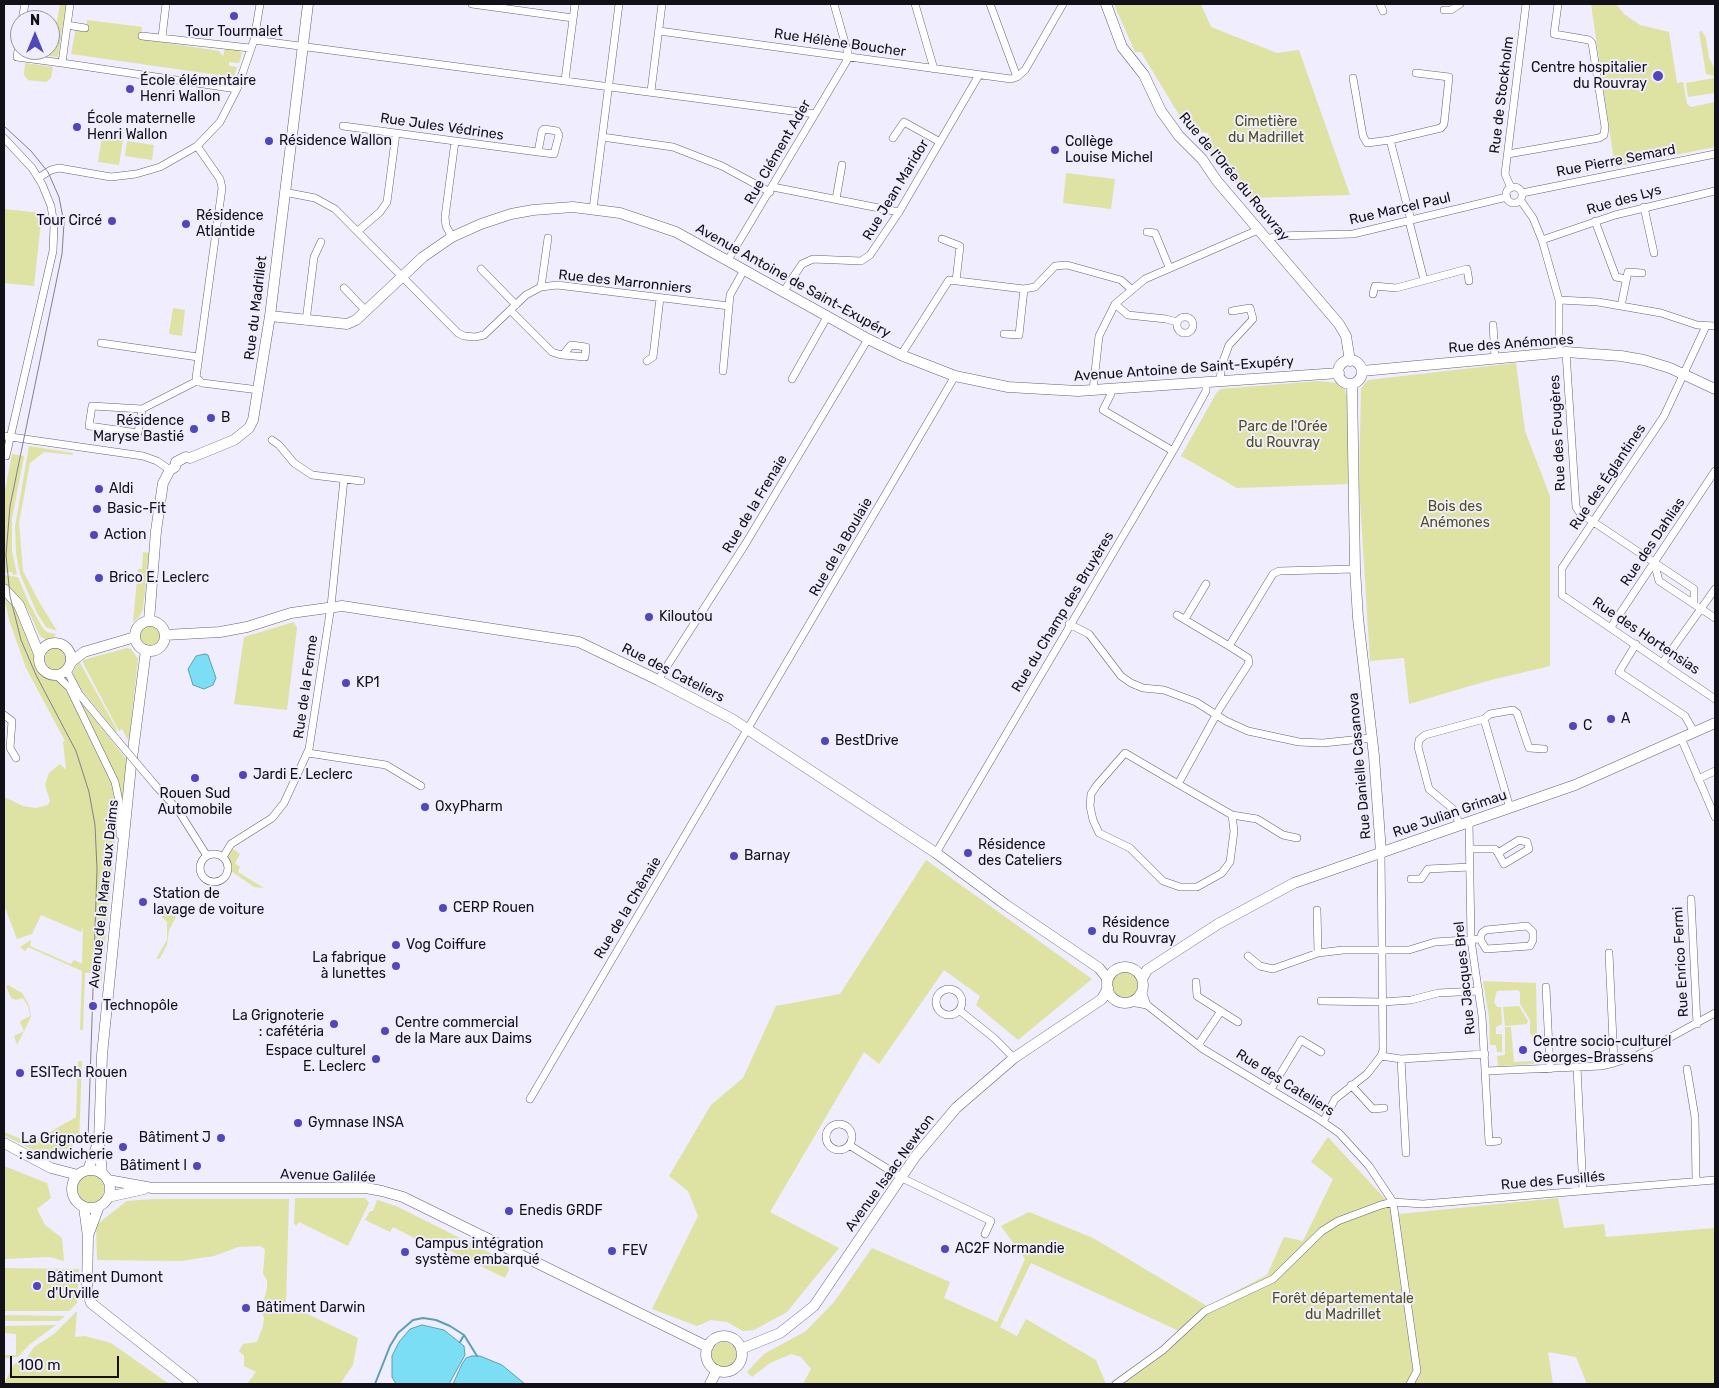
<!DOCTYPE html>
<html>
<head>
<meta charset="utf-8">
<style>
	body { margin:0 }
	#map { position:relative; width:1719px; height:1388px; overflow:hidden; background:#efedfe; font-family:Rubik,sans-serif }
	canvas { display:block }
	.frame { position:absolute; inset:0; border:5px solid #121118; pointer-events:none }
	.north { position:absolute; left:10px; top:10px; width:50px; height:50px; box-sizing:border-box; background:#efedfe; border:1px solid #9795a2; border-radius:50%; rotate:0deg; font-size:14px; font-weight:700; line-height:20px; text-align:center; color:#121118 }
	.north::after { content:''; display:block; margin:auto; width:18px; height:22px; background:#5146bd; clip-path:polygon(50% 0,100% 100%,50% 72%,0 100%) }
	.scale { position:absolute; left:10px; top:1356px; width:109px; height:22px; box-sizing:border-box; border:2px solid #121118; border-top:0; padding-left:6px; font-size:15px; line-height:18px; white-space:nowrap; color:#121118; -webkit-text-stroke:4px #efedfe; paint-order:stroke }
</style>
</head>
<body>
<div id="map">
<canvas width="1719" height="1388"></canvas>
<div class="frame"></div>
<div class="north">N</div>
<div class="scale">100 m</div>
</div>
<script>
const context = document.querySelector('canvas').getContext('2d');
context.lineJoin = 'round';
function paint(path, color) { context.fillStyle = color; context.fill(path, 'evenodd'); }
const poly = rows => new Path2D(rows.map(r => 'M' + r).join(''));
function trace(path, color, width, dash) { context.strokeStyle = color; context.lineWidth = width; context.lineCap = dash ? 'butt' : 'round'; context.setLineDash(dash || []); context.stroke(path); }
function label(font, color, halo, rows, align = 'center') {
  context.font = font + ' Rubik,sans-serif'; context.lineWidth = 4; context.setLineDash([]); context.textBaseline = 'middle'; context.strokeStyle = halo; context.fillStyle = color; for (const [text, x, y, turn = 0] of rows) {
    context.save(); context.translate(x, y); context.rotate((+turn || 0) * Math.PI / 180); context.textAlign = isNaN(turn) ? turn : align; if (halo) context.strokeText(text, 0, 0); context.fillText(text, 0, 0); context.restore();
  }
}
const green = poly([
	[60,4,66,4,58,57,21,52,21,50,50,50,50,20,31,20,32,18,57,21],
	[1114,4,1201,4,1211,27,1277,53,1299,50,1350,195,1249,198,1210,154,1208,133,1199,132,1184,123,1141,52,1135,52],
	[1591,4,1616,4,1624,14,1640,25,1669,32,1677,83,1683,82,1687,104,1691,107,1715,102,1715,147,1615,167],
	[87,20,142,27,141,39,219,51,223,56,225,48,238,50,242,53,239,63,229,62,229,66,237,67,234,77,220,75,219,73,218,75,71,54,76,27,86,29],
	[1702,31,1706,38,1709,58,1715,69,1715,76,1706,74,1699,32],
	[25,63,53,67,51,78,46,82,28,80,24,75],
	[1714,78,1715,93,1688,97,1686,83],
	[103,130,124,133,119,165,98,162],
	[127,141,154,145,152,160,125,156],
	[1066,173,1115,179,1111,209,1063,203],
	[4,209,42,213,34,286,4,283],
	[173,308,185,310,182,336,169,334],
	[1516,363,1525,431,1550,496,1550,666,1487,681,1409,704,1404,658,1370,661,1359,484,1361,388,1368,380],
	[1319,381,1337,383,1344,388,1347,397,1349,484,1237,488,1181,456,1217,392,1221,389],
	[29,446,73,453,73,455,44,452,30,463,19,523,23,571,38,600,57,631,46,627,37,613,20,574,16,553,15,526],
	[12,454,24,456,12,519,12,552,17,574,13,575,12,572,4,573,4,496],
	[143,552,149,553,143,609,139,617,133,622,138,569,142,569],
	[4,575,18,577,28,601,42,627,47,632,56,634,53,638,46,640,40,636,28,610,21,599,4,582],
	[4,595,15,607,35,654,37,669,45,677,58,681,66,689,74,703,110,774,115,793,116,832,104,954,102,955,102,981,98,981,98,973,85,973,83,1030,80,1030,82,971,28,947,25,951,20,947,31,940,30,946,71,964,74,960,82,964,83,927,81,932,41,915,32,934,17,939,4,905,4,797,23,806,36,808,48,805,50,801,45,785,49,773,60,764,66,770,63,742,65,741,26,668,9,620],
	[294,622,297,628,287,710,234,704,244,637],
	'138 636a11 11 0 1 1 22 0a11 11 0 1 1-22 0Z',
	[127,648,131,649,138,659,129,742,122,729,119,731,83,663,83,660],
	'45 659a11 11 0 1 1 22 0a11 11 0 1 1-22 0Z',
	[79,661,116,728,117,733,76,683,73,672],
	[83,705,127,760,122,800,115,774,82,707],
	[233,849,240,854,235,863,240,867,238,872,264,888,254,887,231,871,228,856],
	[926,860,1092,979,1018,1040,976,1005,980,996,944,970,879,1064,864,1052,770,1212,839,1248,787,1312,754,1330,743,1331,727,1322,711,1320,697,1326,652,1309,698,1216,688,1191,669,1176,711,1105,743,1078,776,1006,840,994],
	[164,904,176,910,177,915,169,930,167,945,160,958,156,959,167,940,167,922,158,913,161,905],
	'1112 985a13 13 0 1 1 26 0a13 13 0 1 1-26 0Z',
	[1483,981,1536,983,1537,1037,1532,1037,1530,1033,1530,1020,1520,1004,1520,992,1518,990,1497,991,1494,1002,1497,1007,1501,1007,1502,1024,1496,1027,1496,1034,1502,1034,1502,1052,1497,1052,1496,1045,1490,1045,1489,1017],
	[8,985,22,993,29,1005,31,1017,17,1045,14,1036,24,1031,20,1022,22,1020,30,1016,28,1006,23,998,16,1000,11,998,6,986],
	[1519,1006,1528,1021,1527,1024,1505,1026,1503,1007],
	[1505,1027,1511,1027,1514,1062,1532,1061,1534,1052,1534,1064,1498,1066,1497,1056,1505,1055],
	[78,1061,82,1061,79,1142,50,1159,4,1135,4,1132,31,1143,76,1117],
	[1328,1137,1399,1214,1558,1198,1564,1228,1604,1224,1606,1237,1715,1228,1715,1384,1587,1384,1576,1357,1548,1352,1553,1384,1108,1384,1161,1347,1179,1331,1031,1263,1000,1327,1017,1336,1026,1319,1096,1360,1106,1384,803,1384,811,1369,801,1357,791,1354,770,1363,752,1377,747,1372,764,1354,806,1331,834,1302,872,1248,950,1282,944,1298,997,1322,1025,1259,1001,1226,1029,1212,1093,1238,1207,1306,1267,1275,1284,1237,1303,1241,1333,1179,1311,1162],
	[4,1166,47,1183,51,1198,37,1209,45,1225,62,1238,64,1261,50,1257,4,1259],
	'76 1189a14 14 0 1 1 28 0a14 14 0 1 1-28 0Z',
	[295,1198,365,1198,369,1203,348,1246,299,1222,296,1226,294,1223],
	[155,1199,289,1199,286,1304,358,1338,353,1365,340,1384,247,1384,256,1372,244,1366,244,1356,239,1351,243,1344,257,1342,263,1326,264,1318,261,1309,267,1289,267,1280,263,1274,265,1250,261,1246,238,1247,214,1256,181,1261,97,1260,96,1225,127,1201],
	[377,1200,396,1206,506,1261,509,1270,505,1278,420,1236,418,1240,393,1227,390,1232,365,1220,370,1211,373,1211],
	[4,1268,79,1269,77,1303,69,1311,4,1311],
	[77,1311,75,1337,85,1336,111,1343,169,1384,4,1384,14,1364,26,1359,34,1347,54,1334],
	[4,1315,65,1316,59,1321,4,1321],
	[56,1325,30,1344,18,1357,4,1358,4,1355,16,1355,16,1334,5,1333,5,1326],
	'711 1355a13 13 0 1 1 26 0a13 13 0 1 1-26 0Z'
]);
const water = poly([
	[205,654,208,655,216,678,213,685,204,689,193,685,188,669,196,656,205,654],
	[422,1325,444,1330,464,1346,465,1355,449,1384,396,1384,392,1377,392,1356,399,1342,410,1329,422,1325],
	[472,1356,480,1356,502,1365,525,1384,453,1384,462,1364,466,1358,472,1356]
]);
const stream = poly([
	[460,1342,464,1335],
	[375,1384,390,1346,398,1333,413,1320,423,1318,436,1320,450,1326,464,1335,477,1356]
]);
const street = poly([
	[472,4,573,18],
	[834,4,849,57],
	[915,4,934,69],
	[990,4,1017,77],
	[1380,4,1383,11],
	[1444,10,1451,10,1460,4],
	[22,20,25,4],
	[67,25,85,28],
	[659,31,1011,79,1017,77,1025,70,1063,4],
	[142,36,250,48],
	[20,37,17,57,62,63,70,4],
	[162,37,166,4],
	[254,40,815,114],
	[62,63,237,89],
	[1353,78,1363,136,1367,143,1390,140],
	[565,80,575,4],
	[651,91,662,4],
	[343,126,455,141,538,152,554,154,559,135,557,131,544,129,542,131,538,152],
	[602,137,673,147,722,166,770,192],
	[4,138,32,168,42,184,51,206,54,225,53,251,6,456],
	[893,138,904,122,940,142],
	[197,146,220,179,222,188,196,378,202,383,259,390],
	[1508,154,1599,138,1604,135,1605,127,1592,43,1589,40,1554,34,1558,4],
	[38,178,51,170,59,168,111,177,136,174,160,167,197,146,220,122,237,89,254,40,260,4],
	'1506 195a8 8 0 1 1 16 0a8 8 0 1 1-16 0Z',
	[773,187,899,212],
	[1511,188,1505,174,1526,4],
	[284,192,315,198,335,209,458,333,464,336,475,337,484,335,526,295,541,287,557,285,729,306,730,295,744,270],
	[1522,193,1715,154],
	[836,199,842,165],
	[1521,201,1533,218,1542,240,1559,300,1559,352],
	[1644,207,1654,253],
	[593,209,619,4],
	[1411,220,1390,140,1441,128,1444,124,1449,77,1416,73],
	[1409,221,1424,280],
	[1595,221,1616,277,1626,279],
	[358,231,380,212,387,202,396,133],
	[1147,232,1155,233,1169,267],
	[452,237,446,226,445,217,455,141],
	[942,239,960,246,956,281],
	[1268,239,1276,236,1353,234,1507,197],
	[1542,240,1615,215,1715,191],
	[728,260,849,57],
	[481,269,516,305],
	[541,287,548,238],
	[344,288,366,311],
	[784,291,802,264,813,259,861,261,870,255,899,212,979,75],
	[1373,294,1375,286,1396,288,1467,269,1469,281],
	[1559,300,1598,302,1661,313,1697,325,1715,326],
	[1115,304,1128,315,1166,319,1177,322],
	[1621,306,1628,272,1642,273],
	[510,310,552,352,558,354,563,355,585,357,586,347,571,345,563,355],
	'1177 325a8 8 0 1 1 16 0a8 8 0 1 1-16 0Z',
	[306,321,314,257,321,242],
	[1493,325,1495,357],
	[1706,326,1664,416,1562,568,1562,595,1715,699],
	[1004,334,1019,335,1024,289],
	[101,343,198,357],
	[1566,352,1576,507,1580,513,1694,589,1694,604],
	[901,355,949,280,1024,289,1035,287,1055,266,1067,265,1121,280,1131,289],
	[647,361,653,357,660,298],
	[723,371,729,306],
	[792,379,827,317],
	[1220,380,1222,364,1229,345,1253,319,1250,308,1232,311],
	[1111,389,1111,394,1103,410,1173,451],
	[1093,390,1099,336,1115,304,1145,279,1258,230],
	[142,409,138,433,89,426,92,406,142,409,199,380],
	[4,436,143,456,157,461,170,470],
	[272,440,279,445,294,463,312,475,361,481],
	[1654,562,1659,581,1715,618],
	[1177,615,1229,646],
	[1185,619,1206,584],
	[1069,624,1089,634,1121,676,1131,683,1143,688,1164,690,1196,702,1226,721,1248,731,1299,742,1323,743,1371,738],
	[1611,627,1715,471],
	[1636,644,1619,672,1685,716,1694,732],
	[1663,662,1715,589],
	[67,671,79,694,117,740],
	[57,676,72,690],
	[658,680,746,543,868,339],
	[70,689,115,782,119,801,120,835],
	[4,715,12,721,10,748,16,758],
	[1681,738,1715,817],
	[308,753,386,765,421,786],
	[1698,779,1715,771],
	[1178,784,1232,815,1234,831,1230,862,1222,873,1197,887,1180,887,1163,881,1130,848,1099,833,1093,820,1090,806,1091,794,1097,785,1125,753,1178,784,1220,708,1249,663,1248,658,1229,646,1273,574,1279,571,1355,569],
	[156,786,178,810,207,856],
	[1510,808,1484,719,1490,714,1513,710,1517,713,1529,748,1544,749],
	[1232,815,1257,819,1283,835,1297,838],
	[1469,822,1471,940,1482,1016,1489,1142,1498,1141],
	[1460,825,1453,809,1429,789,1418,747,1419,740,1425,735,1484,719],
	[1470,849,1495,849,1498,853,1504,864,1529,849,1527,842,1519,840,1498,853],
	[936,853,1173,451,1206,391,1206,382],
	'200 868a14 14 0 1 1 28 0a14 14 0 1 1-28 0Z',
	[223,857,231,844,272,818,284,803,309,749,331,606,344,479],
	[1411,879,1421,879,1428,869,1470,867],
	[1691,899,1697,1024],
	[1317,910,1318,953],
	[1609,953,1614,1063],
	[1248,956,1260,966,1273,969,1318,953,1343,950,1409,950,1435,942,1480,939,1486,949,1530,946,1533,940,1533,932,1527,926,1486,930,1482,933,1480,939],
	[1196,982,1197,996,1238,1022],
	[1546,987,1550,1069],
	'936 1002a13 13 0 1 1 26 0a13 13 0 1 1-26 0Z',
	[1142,991,1147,1005,1203,1049,1316,1117,1339,1133,1369,1166,1393,1202],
	[1321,1001,1383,1002,1411,1000,1438,993,1479,991],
	[1130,1002,1147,1005],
	[959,1010,994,1038,1014,1058],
	[1198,1045,1221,1011],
	[1381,1056,1401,1059,1485,1054],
	[1401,1059,1406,1153],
	[1577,1067,1583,1191],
	[1687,1069,1695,1117,1696,1181],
	[1486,1071,1601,1066,1614,1063,1636,1056,1715,1013],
	[1351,1085,1373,1109,1384,1108],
	[1271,1089,1301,1040,1321,1052],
	[530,1099,955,376],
	[1323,1122,1335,1099,1367,1074,1381,1056,1383,1050,1381,852],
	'826 1137a13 13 0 1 1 26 0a13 13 0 1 1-26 0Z',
	[849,1145,904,1179,991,1221,985,1234],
	[1393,1202,1417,1371,1410,1384],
	[1116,1384,1163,1350,1205,1311,1273,1279,1322,1231,1338,1221,1381,1205,1393,1202,1423,1204,1715,1180]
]);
const secondary = poly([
	[1106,4,1122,47,1144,75,1161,111,1179,136,1202,159,1217,181,1339,324,1346,336,1350,361],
	[270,316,347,324,356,320,423,257,452,237,481,224,511,214,533,210,573,207,620,213,676,232,868,339,901,355,955,376,1008,387,1078,391,1339,373],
	'1338 372a12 12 0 1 1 24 0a12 12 0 1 1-24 0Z',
	[1362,371,1566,352,1621,356,1644,360,1670,368,1715,389],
	[1352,384,1355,569,1358,618,1374,756,1381,852],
	[4,589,19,605,39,654],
	[149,621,156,531,163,483,170,470,175,467,176,462,186,457,190,458,234,440,249,428,253,420,270,316,308,4],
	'135 636a15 15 0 1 1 30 0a15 15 0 1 1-30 0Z',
	[165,635,220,632,247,627,291,613,342,606,579,642,658,680,732,719,936,853,1006,905,1099,968,1107,978,1107,982],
	'39 659a16 16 0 1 1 32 0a16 16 0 1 1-32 0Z',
	[71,662,84,652,135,637],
	'1107 985a18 18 0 1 1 36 0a18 18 0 1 1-36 0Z',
	[1142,979,1147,970,1218,924,1294,883,1575,785,1715,723],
	[4,1143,51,1168,78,1175],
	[88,1170,98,1143],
	'72 1189a19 19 0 1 1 38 0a19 19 0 1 1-38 0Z',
	[102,1174,99,1142,102,1055,131,766,146,650],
	[108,1180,152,1188,366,1188,382,1191,403,1197,708,1347],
	[108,1197,144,1189],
	[84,1207,88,1237,87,1290,91,1303,193,1384],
	[89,1233,99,1206],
	'706 1354a18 18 0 1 1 36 0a18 18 0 1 1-36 0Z',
	[741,1349,780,1333,814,1306,915,1157,956,1108,1014,1058,1102,999,1108,988],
	[710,1384,717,1370]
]);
const tram = poly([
	[4,126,31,151,48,172,59,197,64,223,62,254,10,506,6,555,10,596,21,640,36,675,76,751,89,792,95,825,97,869,88,1140]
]);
const streetBridge = poly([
	[117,740,156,786]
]);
const markers = [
	[234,16,5,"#5146bd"],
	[1658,76,6,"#5146bd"],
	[130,89,5,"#5146bd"],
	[77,127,5,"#5146bd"],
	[269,141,5,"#5146bd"],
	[1055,150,5,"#5146bd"],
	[112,221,5,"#5146bd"],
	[186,224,5,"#5146bd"],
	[211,418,5,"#5146bd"],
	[194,429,5,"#5146bd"],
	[99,489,5,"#5146bd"],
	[97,509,5,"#5146bd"],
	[94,535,5,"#5146bd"],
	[99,578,5,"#5146bd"],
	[649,617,5,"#5146bd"],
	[346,683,5,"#5146bd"],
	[1611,719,5,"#5146bd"],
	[1573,726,5,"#5146bd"],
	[825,741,5,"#5146bd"],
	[243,775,5,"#5146bd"],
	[195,778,5,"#5146bd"],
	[425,807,5,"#5146bd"],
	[968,853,5,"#5146bd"],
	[734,856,5,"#5146bd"],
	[143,902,5,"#5146bd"],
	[443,908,5,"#5146bd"],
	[1092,931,5,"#5146bd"],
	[396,945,5,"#5146bd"],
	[396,966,5,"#5146bd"],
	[93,1006,5,"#5146bd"],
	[334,1024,5,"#5146bd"],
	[385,1031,5,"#5146bd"],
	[1523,1050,5,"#5146bd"],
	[376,1059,5,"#5146bd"],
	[20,1073,5,"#5146bd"],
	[298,1123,5,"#5146bd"],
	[221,1138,5,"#5146bd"],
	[123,1147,5,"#5146bd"],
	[197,1166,5,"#5146bd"],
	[509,1211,5,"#5146bd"],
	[945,1249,5,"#5146bd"],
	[612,1251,5,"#5146bd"],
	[405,1252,5,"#5146bd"],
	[37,1286,5,"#5146bd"],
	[246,1308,5,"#5146bd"]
];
const poiNames = [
	["Tour Tourmalet",234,32,"center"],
	["Centre hospitalier",1647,68,"right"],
	["du Rouvray",1647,84,"right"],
	["École élémentaire",140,81],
	["Henri Wallon",140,97],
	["École maternelle",87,119],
	["Henri Wallon",87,135],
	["Résidence Wallon",279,141],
	["Collège",1065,142],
	["Louise Michel",1065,158],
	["Résidence",196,216],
	["Atlantide",196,232],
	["Tour Circé",102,221,"right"],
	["B",221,418],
	["Résidence",184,421,"right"],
	["Maryse Bastié",184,437,"right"],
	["Aldi",109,489],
	["Basic-Fit",107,509],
	["Action",104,535],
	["Brico E. Leclerc",109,578],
	["Kiloutou",659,617],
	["KP1",356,683],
	["A",1621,719],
	["C",1583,726],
	["BestDrive",835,741],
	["Jardi E. Leclerc",253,775],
	["Rouen Sud",195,794,"center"],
	["Automobile",195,810,"center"],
	["OxyPharm",435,807],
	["Résidence",978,845],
	["des Cateliers",978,861],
	["Barnay",744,856],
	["Station de",153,894],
	["lavage de voiture",153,910],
	["CERP Rouen",453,908],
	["Résidence",1102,923],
	["du Rouvray",1102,939],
	["Vog Coiffure",406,945],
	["La fabrique",386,958,"right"],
	["à lunettes",386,974,"right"],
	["Technopôle",103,1006],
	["La Grignoterie",324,1016,"right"],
	[": cafétéria",324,1032,"right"],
	["Centre commercial",395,1023],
	["de la Mare aux Daims",395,1039],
	["Centre socio-culturel",1533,1042],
	["Georges-Brassens",1533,1058],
	["Espace culturel",366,1051,"right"],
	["E. Leclerc",366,1067,"right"],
	["ESITech Rouen",30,1073],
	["Gymnase INSA",308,1123],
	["Bâtiment J",211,1138,"right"],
	["La Grignoterie",113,1139,"right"],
	[": sandwicherie",113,1155,"right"],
	["Bâtiment I",187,1166,"right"],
	["Enedis GRDF",519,1211],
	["Campus intégration",415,1244],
	["système embarqué",415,1260],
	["AC2F Normandie",955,1249],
	["FEV",622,1251],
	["Bâtiment Dumont",47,1278],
	["d'Urville",47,1294],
	["Bâtiment Darwin",256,1308]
];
const streetNames = [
	["Rue Hélène Boucher",840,43,8],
	["Rue de Stockholm",1502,95,-83],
	["Rue Jules Védrines",442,127,8],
	["Rue Clément Ader",778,152,-60],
	["Rue Pierre Semard",1616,161,-11],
	["Rue de l'Orée du Rouvray",1234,177,50],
	["Rue Jean Maridor",896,190,-59],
	["Rue des Lys",1624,200,-16],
	["Rue Marcel Paul",1400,209,-13],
	["Avenue Antoine de Saint-Exupéry",793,281,29],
	["Rue des Marronniers",625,282,6],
	["Rue du Madrillet",256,308,-83],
	["Rue des Anémones",1511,344,-4],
	["Avenue Antoine de Saint-Exupéry",1184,369,-4],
	["Rue des Fougères",1558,433,-93],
	["Rue des Églantines",1608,477,-56],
	["Rue de la Frenaie",755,504,-59],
	["Rue des Dahlias",1653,542,-56],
	["Rue de la Boulaie",841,547,-60],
	["Rue du Champ des Bruyères",1063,612,-59],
	["Rue des Hortensias",1646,636,34],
	["Rue des Cateliers",673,673,27],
	["Rue de la Ferme",306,687,-82],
	["Rue Danielle Casanova",1360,766,-95],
	["Rue Julian Grimau",1450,814,-19],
	["Avenue de la Mare aux Daims",104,894,-84],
	["Rue de la Chênaie",628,908,-59],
	["Rue Enrico Fermi",1681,962,-93],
	["Rue Jacques Brel",1465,978,-96],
	["Rue des Cateliers",1285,1083,32],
	["Avenue Isaac Newton",890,1173,-54],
	["Avenue Galilée",328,1176,2],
	["Rue des Fusillés",1553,1181,-5]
];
const parkNames = [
	["Cimetière",1266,122],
	["du Madrillet",1266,138],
	["Parc de l'Orée",1283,427],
	["du Rouvray",1283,443],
	["Bois des",1455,507],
	["Anémones",1455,523],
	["Forêt départementale",1343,1299],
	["du Madrillet",1343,1315]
];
paint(green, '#dee2a2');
paint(water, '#7bdef5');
trace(water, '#5ca0b3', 1);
trace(stream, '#5ca0b3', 2);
trace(street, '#656374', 8);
trace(secondary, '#656374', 11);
trace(street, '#fff', 7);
trace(secondary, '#fff', 10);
trace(tram, '#83818e', 1);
trace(streetBridge, '#656374', 8, []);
trace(streetBridge, '#fff', 7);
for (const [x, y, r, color] of markers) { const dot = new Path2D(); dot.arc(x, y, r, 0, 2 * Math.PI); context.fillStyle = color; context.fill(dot); trace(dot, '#efedfe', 2); }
label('14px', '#121118', '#efedfe', poiNames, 'left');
label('14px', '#121118', '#efedfe', streetNames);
label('14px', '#505119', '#efedfe', parkNames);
</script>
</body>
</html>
